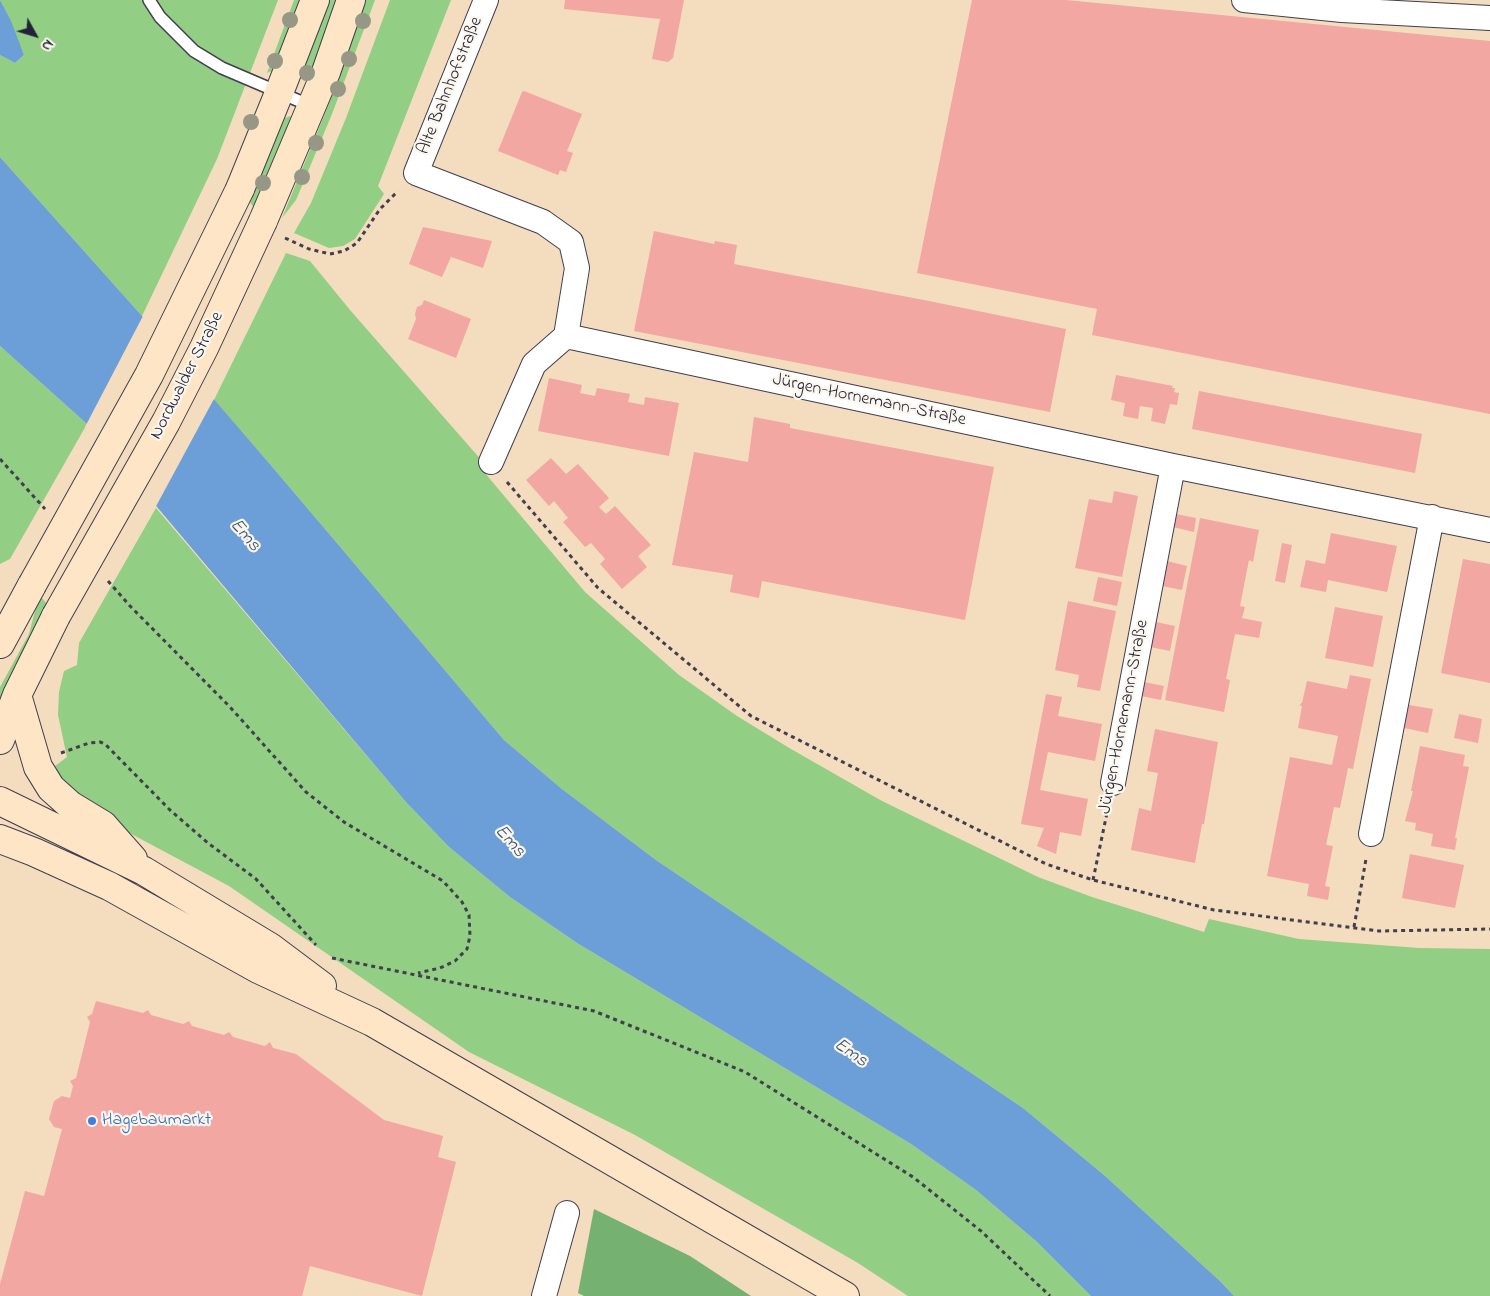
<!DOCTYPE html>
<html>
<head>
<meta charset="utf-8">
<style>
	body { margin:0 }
	#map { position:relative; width:1490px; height:1296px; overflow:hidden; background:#f4dcbe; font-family:"Indie Flower",sans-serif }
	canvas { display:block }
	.north { position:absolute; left:10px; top:10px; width:50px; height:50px; -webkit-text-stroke:4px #fbf7ec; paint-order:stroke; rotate:129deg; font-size:14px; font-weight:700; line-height:20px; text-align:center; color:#22223b }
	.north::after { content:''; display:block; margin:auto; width:18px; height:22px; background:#22223b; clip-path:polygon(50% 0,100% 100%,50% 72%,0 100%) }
</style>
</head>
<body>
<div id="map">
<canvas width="1490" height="1296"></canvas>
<div class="north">N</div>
</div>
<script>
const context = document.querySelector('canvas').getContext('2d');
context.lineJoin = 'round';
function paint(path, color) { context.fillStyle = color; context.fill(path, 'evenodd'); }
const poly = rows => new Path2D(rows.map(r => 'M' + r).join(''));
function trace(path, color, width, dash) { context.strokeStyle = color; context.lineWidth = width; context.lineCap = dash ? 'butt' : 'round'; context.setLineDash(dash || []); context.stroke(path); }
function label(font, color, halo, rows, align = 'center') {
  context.font = font + ' "Indie Flower",sans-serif'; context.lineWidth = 4.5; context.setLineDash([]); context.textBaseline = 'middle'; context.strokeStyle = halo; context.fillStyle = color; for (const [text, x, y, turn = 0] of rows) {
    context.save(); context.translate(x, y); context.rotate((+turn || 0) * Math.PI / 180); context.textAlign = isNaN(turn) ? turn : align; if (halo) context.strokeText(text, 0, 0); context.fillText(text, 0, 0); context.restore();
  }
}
const green = poly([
	[0,0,278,0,217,159,142,316,0,157,0,55,15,63,24,55],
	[294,0,301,0,276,69,267,73],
	[330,0,339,0,309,79,304,81,301,76],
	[366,0,375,0,332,114,296,200,282,218,326,111],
	[390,0,451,0,378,186,384,194,355,239,343,246,329,248,294,233,311,203,346,118],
	[290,116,293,120,255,209,249,201,285,118],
	[286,253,310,261,350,310,483,462,479,466,585,592,679,675,737,716,791,749,882,801,1038,877,1092,897,1204,932,1209,919,1299,939,1419,948,1490,949,1490,1296,1234,1296,1221,1282,1104,1175,1023,1108,656,860,562,789,504,740,269,463,214,400],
	[0,346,87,424,10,559,0,564],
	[156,508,405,801,449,847,510,897,577,943,911,1144,976,1190,1037,1242,1091,1296,908,1296,858,1263,635,1135,469,1052,229,886,90,812,51,769,67,757,58,715,59,692,64,671,77,665,79,643],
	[41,597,48,605,0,700,0,687,29,634,35,611]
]);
const forest = poly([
	[594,1209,690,1256,751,1296,584,1296,578,1293]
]);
const water = poly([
	[0,0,11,21,24,55,15,63,0,55],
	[0,157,142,316,269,463,504,740,562,789,656,860,1023,1108,1104,1175,1221,1282,1234,1296,1091,1296,1037,1242,976,1190,911,1144,577,943,510,897,449,847,405,801,87,424,0,346]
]);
const pier = poly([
	[144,314,215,397,154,510,85,427]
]);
const building = poly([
	[565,0,684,0,673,58,668,62,652,59,660,19,564,9],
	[972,0,1066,0,1490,41,1490,414,1092,335,1097,309,917,273],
	[524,91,582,114,567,151,573,153,566,172,560,170,558,175,498,151,522,92],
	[423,227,492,241,483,268,451,257,442,277,409,264],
	[654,231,714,244,715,241,737,245,734,264,929,301,1066,329,1050,412,634,331],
	[424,300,471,319,456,358,408,339,416,319,415,314,417,307,422,305],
	[1116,375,1173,386,1172,388,1175,388,1174,392,1179,393,1177,405,1170,404,1165,424,1151,421,1153,408,1140,406,1138,419,1123,416,1125,403,1111,400],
	[549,378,582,385,580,393,595,396,597,388,630,394,628,402,644,405,645,397,679,403,669,456,538,431],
	[1199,391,1422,434,1415,473,1192,429],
	[754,417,790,424,790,428,994,467,965,620,762,581,759,598,730,592,733,575,672,565,694,452,748,462],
	[551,458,566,474,578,464,609,498,599,507,606,514,615,506,651,545,638,556,647,567,622,589,600,564,605,559,591,543,585,547,563,522,568,518,554,501,549,506,526,480],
	[1114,491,1138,496,1122,577,1075,568,1089,499,1112,503],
	[1176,514,1196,518,1194,532,1173,527],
	[1200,518,1259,530,1253,562,1249,560,1240,606,1245,607,1242,618,1262,622,1259,638,1235,634,1226,679,1230,680,1224,712,1165,700],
	[1331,533,1397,546,1387,592,1328,580,1326,592,1300,587,1306,560,1325,564],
	[1282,543,1292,545,1285,583,1275,581],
	[1463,559,1490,564,1490,683,1441,673],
	[1167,561,1187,566,1182,590,1162,586],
	[1098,577,1122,582,1117,606,1093,601],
	[1068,601,1116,611,1100,691,1077,687,1079,675,1055,670],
	[1335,607,1383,616,1373,667,1325,658],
	[1156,622,1175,626,1170,651,1150,647],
	[1350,675,1371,679,1353,769,1348,768,1340,808,1334,807,1326,845,1333,846,1325,886,1330,887,1328,900,1307,896,1309,884,1267,876,1290,757,1332,765,1338,736,1298,728,1302,706,1300,706,1301,703,1302,703,1307,681,1347,689],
	[1144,682,1164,686,1161,700,1141,696],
	[1046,694,1062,697,1058,716,1102,724,1095,761,1048,752,1040,790,1088,799,1081,836,1060,832,1056,854,1037,846,1044,828,1021,824],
	[1409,705,1433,709,1428,733,1404,728],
	[1459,714,1482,719,1478,743,1454,738],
	[1155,729,1218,742,1204,824,1202,824,1195,863,1131,850,1139,808,1151,811,1158,773,1147,771],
	[1420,746,1465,755,1463,766,1469,767,1455,838,1457,838,1455,850,1431,846,1433,834,1415,830,1416,823,1405,821,1413,791,1411,791],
	[1410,854,1464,865,1455,908,1402,898],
	[96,1001,143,1013,148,1010,151,1015,183,1024,189,1021,192,1026,224,1035,229,1032,233,1037,265,1046,270,1042,273,1048,296,1054,384,1120,443,1136,438,1157,456,1162,422,1296,310,1266,302,1296,0,1296,0,1284,25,1191,44,1196,62,1129,54,1127,49,1119,54,1101,62,1096,70,1098,73,1086,70,1081,76,1078,90,1022,87,1017,92,1014]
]);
const path = poly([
	[285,238,309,249,330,254,344,251,357,243,380,209,398,191],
	[0,459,45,509],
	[507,482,598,588,751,716,1046,864,1093,880,1214,910,1379,931,1490,929],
	[108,581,130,606,230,707,306,792,344,822,443,881,462,902,469,915,470,936,467,949,455,961,440,968,418,973],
	[61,753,89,743,100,742,105,744,170,810,208,843,256,879,316,945],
	[1093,880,1108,808],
	[1354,927,1366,859],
	[332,958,594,1011,745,1072,913,1177,981,1231,1050,1296]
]);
const lane = poly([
	[149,0,160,17,194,51,222,68,311,106]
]);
const street = poly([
	[486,0,416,173,543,222,571,242,577,268,566,336,1173,466,1490,530],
	[1244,0,1342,10,1490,18],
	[491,462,534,364,566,336],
	[1113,783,1173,466],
	[1371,834,1432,517],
	[544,1296,567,1213]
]);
const secondary = poly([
	[240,189,279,93,315,0],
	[263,221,326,72,351,0],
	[0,644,32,585],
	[17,695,38,767,51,788,70,805,103,825,133,859],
	[0,740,17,695,56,616],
	[0,801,144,871,270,947,322,986],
	[0,839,34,852,109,886,258,969,372,1022,845,1296]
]);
const secondaryBridge = poly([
	[32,585,149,375,240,189],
	[56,616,166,422,204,348,263,221]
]);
const trees = [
	[290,20],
	[363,21],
	[349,59],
	[275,61],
	[307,73],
	[338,89],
	[251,122],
	[316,143],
	[302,177],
	[263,183]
];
const markers = [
	[92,1121,5,"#3f7fe0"]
];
const streetNames = [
	["Alte Bahnhofstraße",451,86,-68],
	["Nordwalder Straße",188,376,-63],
	["Jürgen-Hornemann-Straße",869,401,12],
	["Jürgen-Hornemann-Straße",1125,717,-79]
];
const shopNames = [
	["Hagebaumarkt",102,1121]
];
const waterNames = [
	["Ems",244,536,50],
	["Ems",509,842,49],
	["Ems",850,1054,35]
];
paint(green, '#92ce83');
paint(forest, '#75b171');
paint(water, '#6c9fd7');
paint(pier, '#f4dcbe');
paint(building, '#f2a7a3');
trace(lane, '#423e4f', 14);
trace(street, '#423e4f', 26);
trace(secondary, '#423e4f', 30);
trace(path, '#423e4f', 3, [4, 4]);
trace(lane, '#fff', 11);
trace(street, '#fff', 24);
trace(secondary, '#fde5c5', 28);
trace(secondaryBridge, '#423e4f', 30, []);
trace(secondaryBridge, '#fde5c5', 28);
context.fillStyle = '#969784';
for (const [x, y] of trees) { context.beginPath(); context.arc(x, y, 8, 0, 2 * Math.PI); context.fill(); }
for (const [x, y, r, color] of markers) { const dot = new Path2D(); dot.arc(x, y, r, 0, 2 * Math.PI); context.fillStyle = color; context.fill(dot); trace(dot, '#fbf7ec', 2); }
label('18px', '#22223b', '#fbf7ec', streetNames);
label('18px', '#366cbe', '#fbf7ec', shopNames, 'left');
label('italic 19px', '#405479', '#fbf7ec', waterNames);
</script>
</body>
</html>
